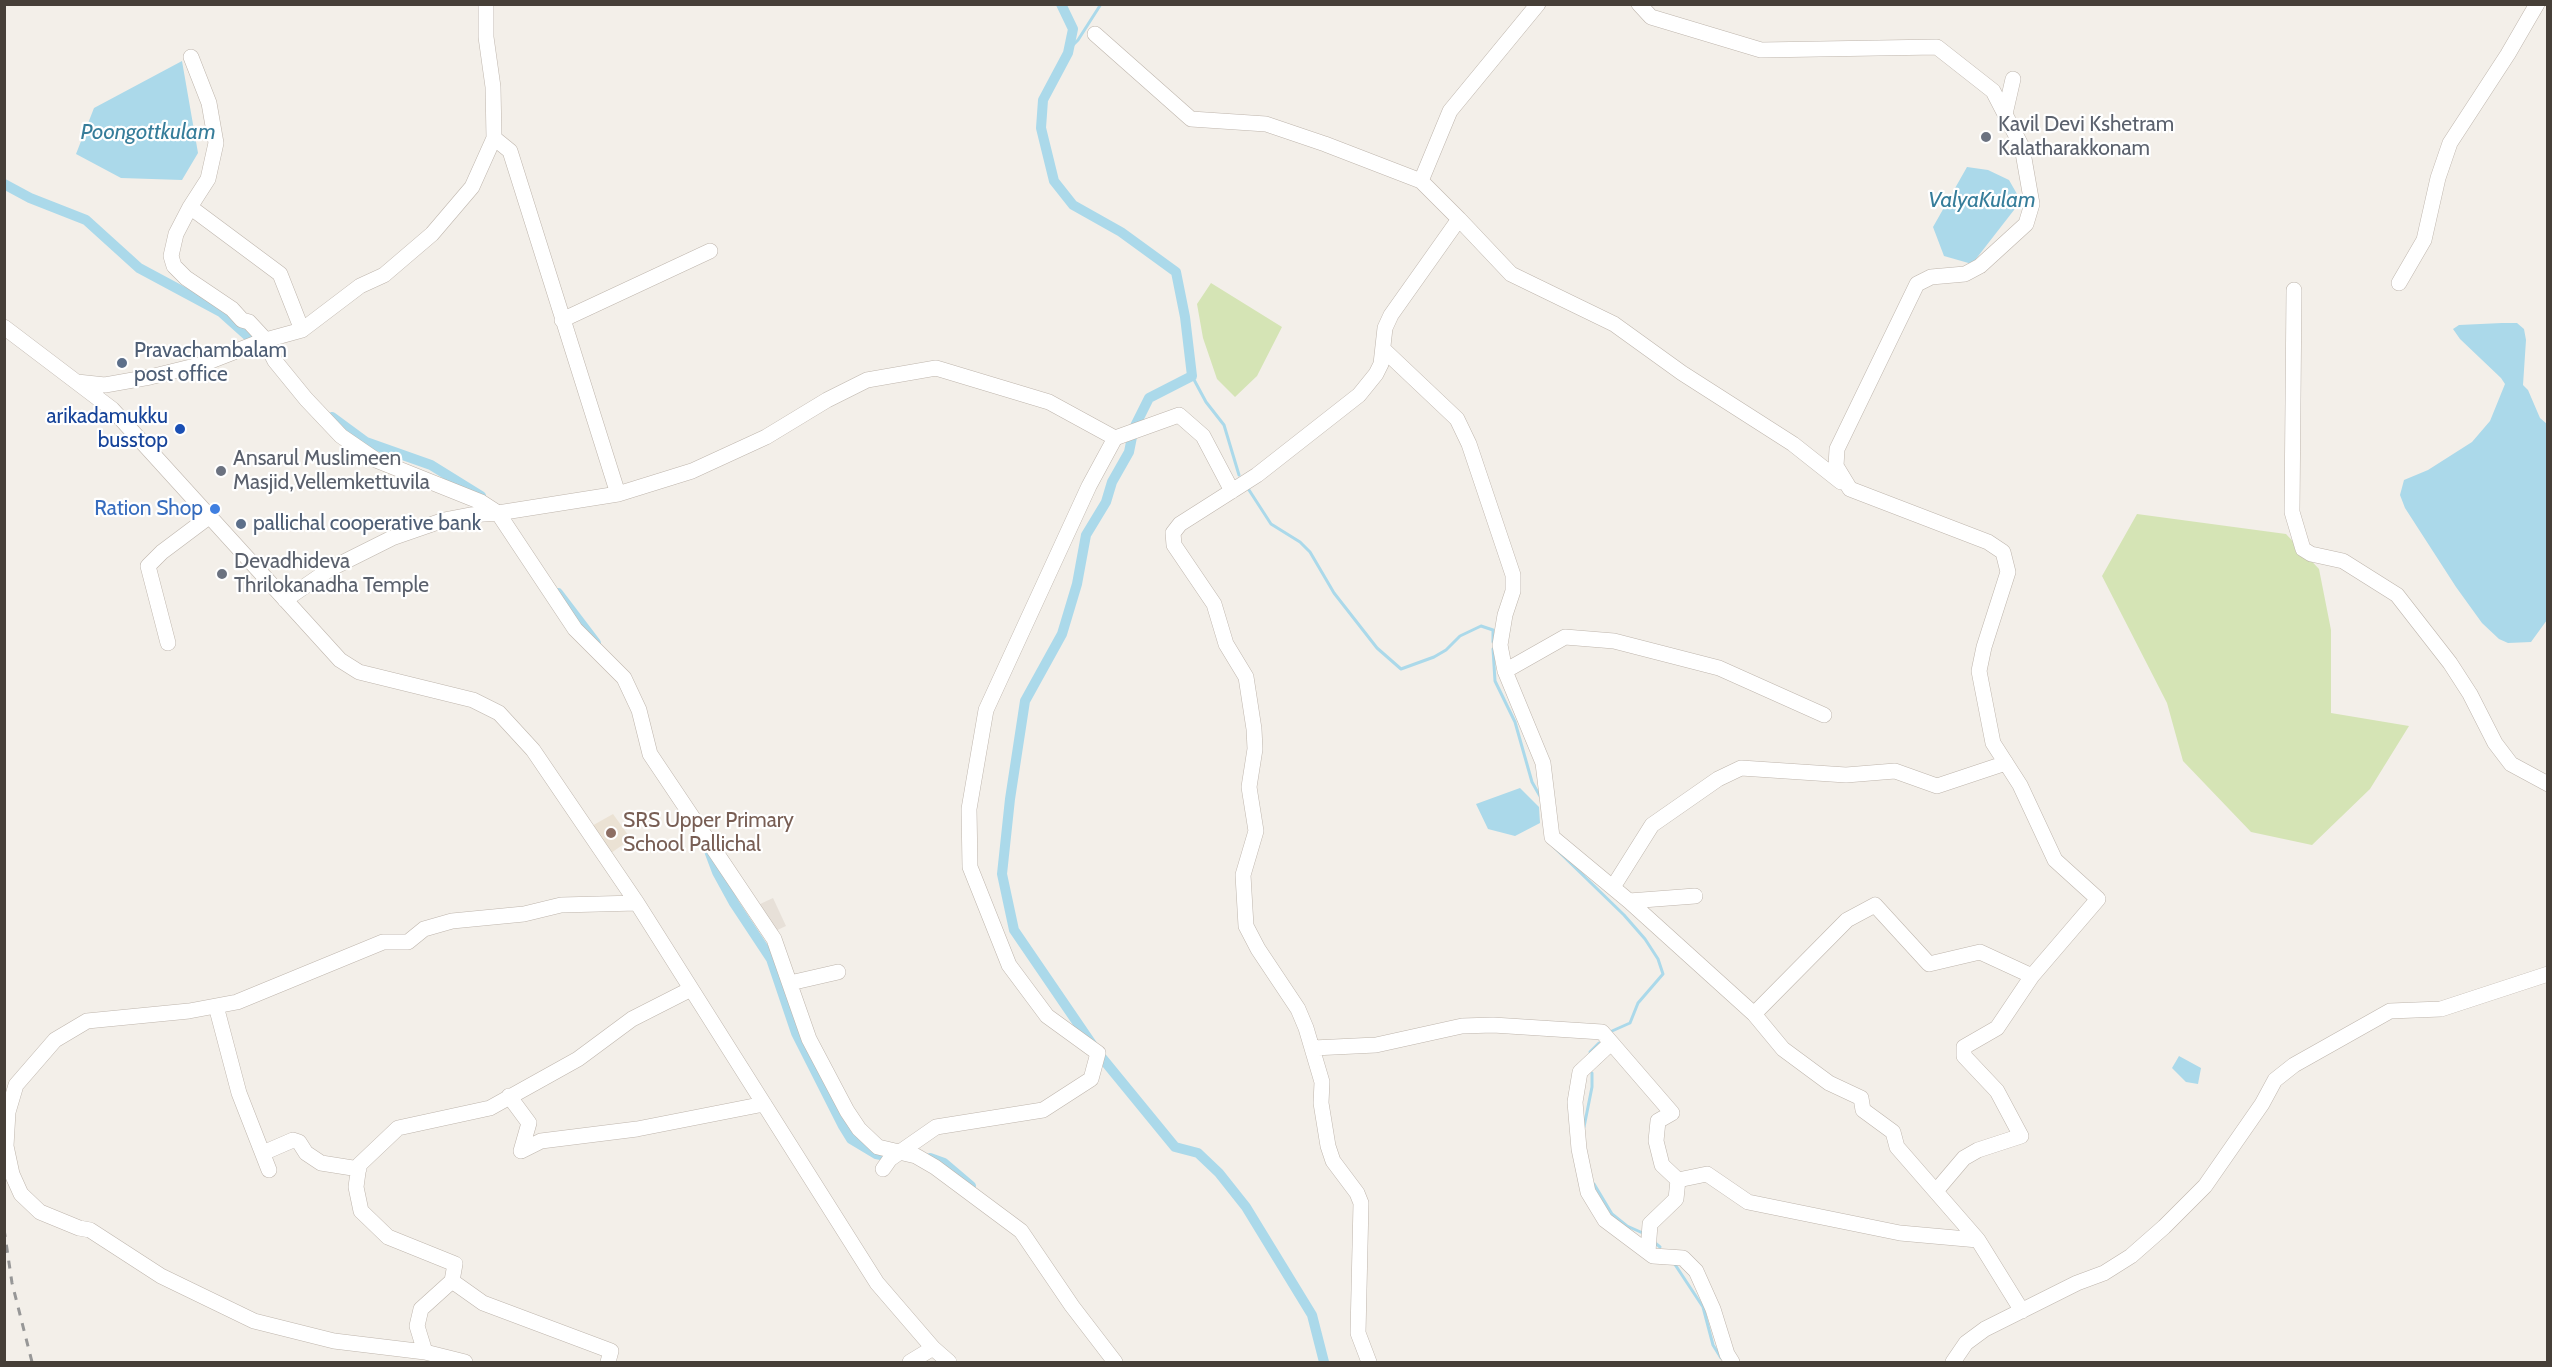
<!DOCTYPE html>
<html>
<head>
<meta charset="utf-8">
<style>
	body { margin:0 }
	#map { position:relative; width:2552px; height:1367px; overflow:hidden; background:#f3efe9; font-family:Cabin,sans-serif }
	canvas { display:block }
	.frame { position:absolute; inset:0; border:6px solid #463f38; pointer-events:none }
</style>
</head>
<body>
<div id="map">
<canvas width="2552" height="1367"></canvas>
<div class="frame"></div>
</div>
<script>
const context = document.querySelector('canvas').getContext('2d');
context.lineJoin = 'round';
function paint(path, color) { context.fillStyle = color; context.fill(path, 'evenodd'); }
const poly = rows => new Path2D(rows.map(r => 'M' + r).join(''));
function trace(path, color, width, dash) { context.strokeStyle = color; context.lineWidth = width; context.lineCap = dash ? 'butt' : 'round'; context.setLineDash(dash || []); context.stroke(path); }
function label(font, color, halo, rows, align = 'center') {
  context.font = font + ' Cabin,sans-serif'; context.lineWidth = 4.5; context.setLineDash([]); context.textBaseline = 'middle'; context.strokeStyle = halo; context.fillStyle = color; for (const [text, x, y, turn = 0] of rows) {
    context.save(); context.translate(x, y); context.rotate((+turn || 0) * Math.PI / 180); context.textAlign = isNaN(turn) ? turn : align; if (halo) context.strokeText(text, 0, 0); context.fillText(text, 0, 0); context.restore();
  }
}
const residential = poly([
	[773,898,786,926,771,933,758,905]
]);
const education = poly([
	[613,814,631,839,611,853,590,827]
]);
const green = poly([
	[1211,283,1282,327,1257,376,1235,397,1217,379,1203,338,1197,304],
	[2137,514,2286,534,2319,569,2331,630,2331,713,2409,726,2370,789,2312,845,2251,832,2183,761,2167,703,2102,576]
]);
const water = poly([
	[182,61,198,153,182,180,121,178,76,154,94,108],
	[1967,167,1988,170,2009,180,2021,201,1972,264,1944,256,1933,227],
	[2502,323,2517,323,2524,329,2526,340,2523,385,2528,390,2540,418,2547,424,2547,620,2531,642,2508,643,2499,639,2482,623,2456,587,2405,508,2400,495,2404,480,2428,470,2472,442,2490,421,2505,384,2501,378,2460,339,2453,329,2459,325],
	[1520,788,1539,807,1540,823,1515,836,1488,829,1476,804],
	[2179,1056,2201,1068,2198,1084,2186,1082,2172,1068]
]);
const stream = poly([
	[1069,49,1078,40,1101,4],
	[1192,376,1206,402,1224,425,1239,475],
	[1249,490,1271,524,1300,542,1310,552,1334,593,1377,648,1401,669,1434,657,1446,650,1460,636,1481,626,1493,630,1493,642],
	[1493,649,1495,681,1515,722,1532,782,1541,798],
	[1555,848,1624,915,1645,939,1658,959,1663,974,1638,1003,1630,1023,1612,1031],
	[1590,1052,1599,1043],
	[1584,1127,1592,1087,1592,1073],
	[1594,1184,1612,1214,1627,1226,1645,1234],
	[1654,1242,1660,1247],
	[1674,1263,1703,1307,1713,1345,1721,1358]
]);
const canal = poly([
	[1061,4,1073,29,1068,53,1043,100,1041,128,1054,181,1073,205,1121,232,1176,272,1185,317,1192,376,1149,398,1134,428],
	[4,184,30,198,86,220,139,268,221,312,250,338],
	[332,417,366,442,431,465,481,496],
	[1132,437,1129,452,1112,482,1106,502,1086,535,1077,584,1062,634,1025,701,1010,799,1002,874,1014,930,1098,1053,1175,1147,1198,1153,1219,1173,1246,1207,1312,1315,1324,1362],
	[558,593,596,643],
	[708,848,717,872,734,903,771,959,796,1033,843,1126,851,1139,876,1154,891,1157],
	[930,1158,944,1163,971,1186]
]);
const minor = poly([
	[1095,34,1191,119,1266,124,1325,144,1421,181,1459,219],
	[191,57,209,103,216,143,208,179,190,207,176,234,171,256,174,266,186,278,232,309,242,320,249,322,262,336,275,361,306,399,341,436,376,460,481,502,498,513,575,629,624,678,639,710,650,754,774,939,809,1039,847,1111,859,1129,878,1147,916,1156,935,1167,1021,1231,1072,1306,1115,1362],
	[2005,114,2013,79],
	[494,138,510,151,618,494],
	[1421,181,1450,111,1538,4],
	[190,207,280,274,302,330],
	[2399,283,2424,240,2438,178,2450,143,2508,54,2537,4],
	[2294,290,2292,512,2303,549,2311,554,2343,561,2397,595,2450,663,2470,694,2495,743,2511,764,2548,784],
	[562,320,710,251],
	[4,327,112,409,340,660,359,672,473,700,499,713,533,750,637,903,877,1283,933,1348,949,1362],
	[1383,349,1457,419,1469,444,1513,575,1513,591,1505,615,1500,645,1505,671,1543,763,1552,837,1629,901,1754,1014,1847,920,1875,905,1929,964,1980,952,2032,976,2098,899,2055,860,2020,785,1993,743,1979,671,1984,647,2008,572,2003,552,1988,542,1850,489,1836,466,1837,449,1917,284,1931,277,1965,274,1980,266,2026,224,2032,204,2022,147,1993,91,1937,47,1761,50,1651,17,1639,4],
	[77,382,105,385,150,377,203,364,262,341,302,330,360,286,384,275,432,234,472,187,494,138,493,87,486,37,486,4],
	[285,600,330,569,392,538,444,520,470,515,498,513,618,494,692,471,766,437,827,400,867,380,936,368,1049,402,1115,438,1179,415,1203,436,1232,491],
	[168,643,148,566,162,552,210,516],
	[1505,671,1565,637,1614,641,1719,668,1824,715],
	[1613,887,1652,825,1718,779,1741,768,1846,775,1895,771,1937,786,2006,763],
	[1629,901,1695,896],
	[790,983,838,972],
	[216,1006,239,1093,269,1170],
	[1754,1014,1783,1049,1829,1083,1861,1098,1863,1110,1893,1132,1897,1147,1978,1240],
	[1611,1043,1580,1072,1575,1102,1579,1149,1588,1192,1605,1220,1653,1256,1683,1258,1696,1271,1713,1309,1727,1354,1732,1362],
	[1313,1048,1376,1045,1462,1026,1493,1025,1602,1032,1672,1113,1658,1121,1656,1141,1662,1165,1678,1180],
	[509,1096,529,1123,521,1151,541,1141,637,1129,764,1104],
	[263,1153,293,1140,299,1142,306,1153,321,1163,359,1169],
	[883,1169,890,1159,936,1127,1043,1110,1091,1079,1098,1053,1047,1016,1009,965,970,867,969,809,986,710,1089,486,1115,438],
	[1678,1180,1707,1174,1748,1202,1900,1233,1978,1240,2022,1311],
	[1936,1191,1964,1158,1978,1150,2021,1136,1997,1091,1964,1056,1964,1047,1997,1028,2032,976],
	[1648,1252,1650,1224,1676,1199,1678,1180],
	[452,1281,483,1303,611,1351,608,1362],
	[425,1352,417,1326,421,1309,452,1281,455,1264,388,1237,361,1211,356,1187,359,1165,398,1128,490,1108,578,1059,632,1019,691,989],
	[465,1362,425,1352,334,1341,254,1321,161,1276,90,1230,79,1228,40,1212,21,1194,12,1174,6,1146,8,1112,16,1085,55,1040,87,1021,189,1011,237,1002,383,942,408,942,424,929,452,921,524,914,561,905,637,903],
	[910,1362,933,1348],
	[1369,1362,1358,1333,1361,1203,1357,1193,1333,1161,1328,1146,1321,1103,1322,1082,1306,1028,1298,1009,1258,949,1246,926,1243,875,1256,831,1249,787,1255,749,1254,729,1246,677,1226,644,1214,604,1174,545,1173,533,1180,524,1257,475,1359,395,1376,374,1381,364,1385,328,1391,315,1459,219,1511,274,1614,324,1682,373,1793,444,1841,482],
	[1953,1362,1966,1343,1985,1329,2077,1283,2104,1273,2131,1256,2164,1227,2205,1186,2262,1104,2275,1080,2294,1065,2390,1011,2441,1009,2548,974]
]);
const rail = poly([
	[4,1229,12,1283,32,1362]
]);
const markers = [
	[1986,137,6,"#6b7280"],
	[122,363,6,"#5c6f8a"],
	[180,429,6,"#1a4fb4"],
	[221,471,6,"#6b7280"],
	[215,509,6,"#3f7fe0"],
	[241,524,6,"#5c6f8a"],
	[222,574,6,"#6b7280"],
	[611,833,6,"#8d6e63"]
];
const worshipNames = [
	["Kavil Devi Kshetram",1998,125],
	["Kalatharakkonam",1998,149],
	["Ansarul Muslimeen",233,459],
	["Masjid,Vellemkettuvila",233,483],
	["Devadhideva",234,562],
	["Thrilokanadha Temple",234,586]
];
const serviceNames = [
	["Pravachambalam",134,351],
	["post office",134,375],
	["pallichal cooperative bank",253,524]
];
const transitNames = [
	["arikadamukku",168,417],
	["busstop",168,441]
];
const shopNames = [
	["Ration Shop",203,509]
];
const educationNames = [
	["SRS Upper Primary",623,821],
	["School Pallichal",623,845]
];
const waterNames = [
	["Poongottkulam",148,133],
	["ValyaKulam",1982,201]
];
paint(residential, '#e7e0d8');
paint(education, '#ebe2d4');
paint(green, '#d5e4b5');
paint(water, '#abd9ea');
trace(stream, '#abd9ea', 3);
trace(canal, '#abd9ea', 10);
trace(minor, '#beb5ac', 16);
trace(minor, '#fff', 15);
trace(rail, '#979797', 3, [8, 8]);
for (const [x, y, r, color] of markers) { const dot = new Path2D(); dot.arc(x, y, r, 0, 2 * Math.PI); context.fillStyle = color; context.fill(dot); trace(dot, '#fff', 2); }
label('21px', '#5b616d', '#fff', worshipNames, 'left');
label('21px', '#4e5e75', '#fff', serviceNames, 'left');
label('21px', '#164399', '#fff', transitNames, 'right');
label('21px', '#366cbe', '#fff', shopNames, 'right');
label('21px', '#785e54', '#fff', educationNames, 'left');
label('italic 22px', '#367d9a', '#fff', waterNames);
</script>
</body>
</html>
